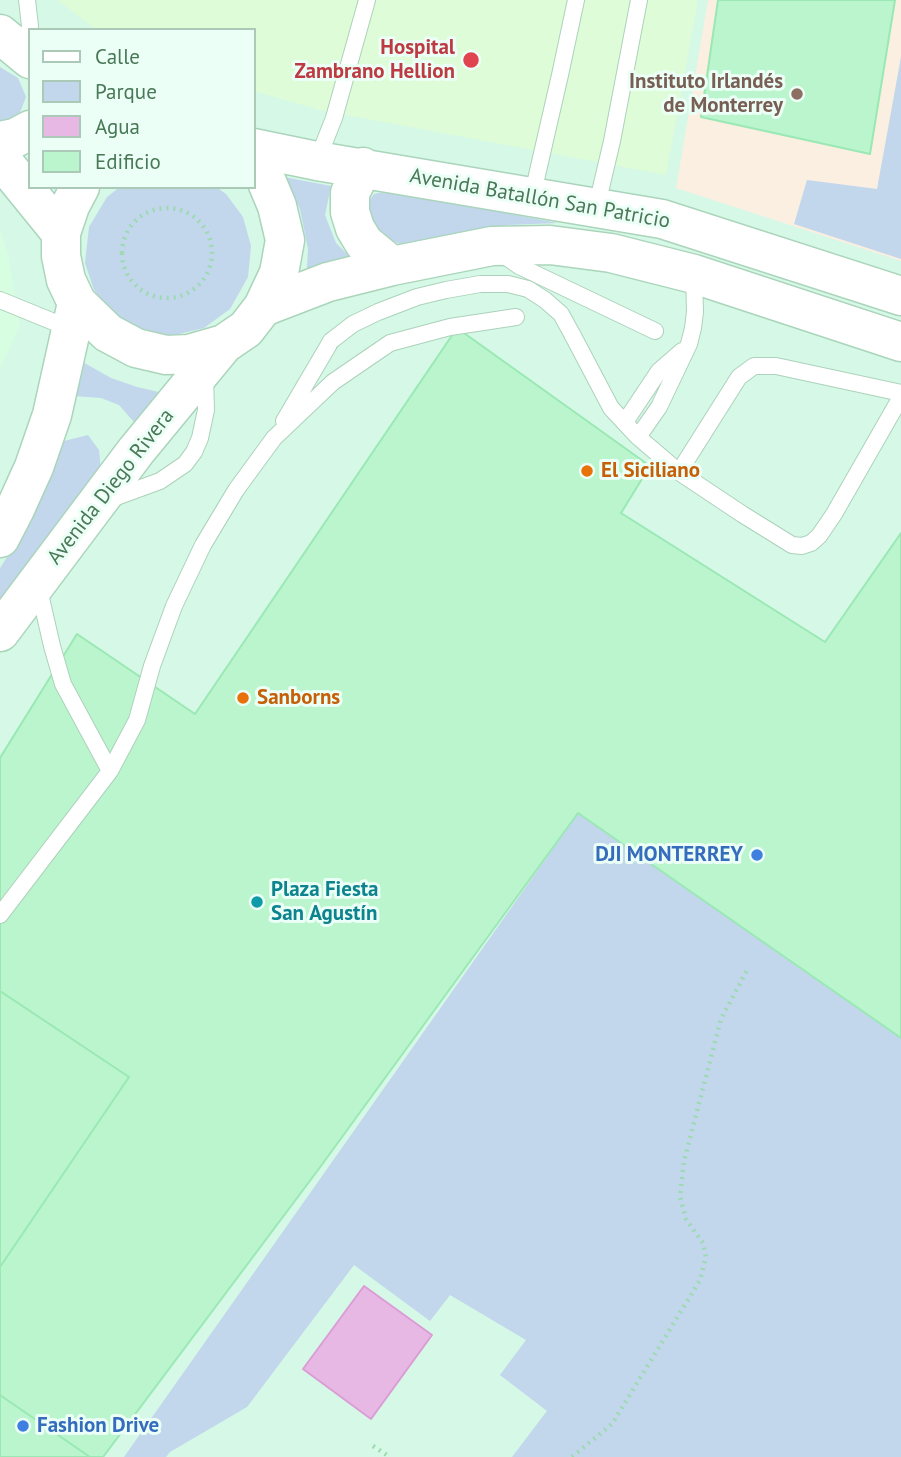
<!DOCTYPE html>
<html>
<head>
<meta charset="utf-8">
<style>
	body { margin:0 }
	#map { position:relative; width:901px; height:1457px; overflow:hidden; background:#e5fef2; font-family:"PT Sans",sans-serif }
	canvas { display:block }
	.legend { position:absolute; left:28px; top:28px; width:228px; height:161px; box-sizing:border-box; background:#ecfff6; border:2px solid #aac9b6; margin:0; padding:9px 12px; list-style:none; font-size:21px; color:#487856 }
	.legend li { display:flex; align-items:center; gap:14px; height:35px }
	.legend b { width:35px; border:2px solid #aac9b6 }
</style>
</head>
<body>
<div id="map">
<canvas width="901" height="1457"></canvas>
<ul class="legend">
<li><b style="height:9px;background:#fff"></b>Calle</li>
<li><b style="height:19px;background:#c2d6ec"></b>Parque</li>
<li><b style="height:19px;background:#e8b8e4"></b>Agua</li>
<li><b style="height:19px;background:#bbf5ce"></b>Edificio</li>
</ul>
</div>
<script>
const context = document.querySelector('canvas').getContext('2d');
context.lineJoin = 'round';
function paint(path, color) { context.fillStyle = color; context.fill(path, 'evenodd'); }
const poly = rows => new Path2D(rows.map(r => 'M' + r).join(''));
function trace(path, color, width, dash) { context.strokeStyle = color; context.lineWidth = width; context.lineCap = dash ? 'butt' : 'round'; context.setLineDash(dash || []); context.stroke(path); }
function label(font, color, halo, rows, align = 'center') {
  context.font = font + ' "PT Sans",sans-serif'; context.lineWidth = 6; context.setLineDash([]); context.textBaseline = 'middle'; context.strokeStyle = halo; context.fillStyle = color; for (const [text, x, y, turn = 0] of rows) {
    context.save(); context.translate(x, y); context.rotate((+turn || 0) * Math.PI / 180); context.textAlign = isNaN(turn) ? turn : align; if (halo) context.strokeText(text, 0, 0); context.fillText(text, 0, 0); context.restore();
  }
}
const residential = poly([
	[0,0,901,0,901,1457,0,1457],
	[30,30,254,30,254,187,30,187]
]);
const commercial = poly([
	[0,228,9,259,20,326,0,368]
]);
const education = poly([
	[708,0,901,0,901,261,676,188]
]);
const medical = poly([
	[58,0,698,0,666,175,320,110,254,91,254,30,96,30]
]);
const green = poly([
	[901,57,901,259,794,224,807,180,877,189],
	[0,67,18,78,26,97,19,115,5,121,0,120],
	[284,177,331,186,325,215,336,243,354,261,306,284,308,249,300,209],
	[120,187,216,187,226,194,243,217,251,246,248,277,230,309,204,328,170,336,136,330,116,317,94,290,85,263,89,227,107,197],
	[388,191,558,223,508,225,402,245,383,237,369,218,367,204,374,194],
	[81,361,111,378,137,387,163,393,134,422,119,405,101,398,73,396],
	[88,435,99,450,101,471,0,607,0,568,11,551,39,502,64,441],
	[578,813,901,1038,901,1457,512,1457,547,1411,500,1375,526,1340,450,1295,430,1321,354,1265,247,1407,170,1452,166,1457,124,1457]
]);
const water = poly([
	[364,1286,432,1335,371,1419,303,1369,364,1286]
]);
const building = poly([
	[718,0,895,0,870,154,701,117,718,0],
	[457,328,650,466,621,513,825,642,901,533,901,1038,578,813,318,1170,103,1457,90,1457,0,1395,0,1267,129,1077,0,991,0,758,77,634,195,714,457,328],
	[0,991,129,1077,0,1267,0,991],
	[0,1395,90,1457,0,1457,0,1395]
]);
const path = poly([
	'122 253a45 45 0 1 1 90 0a45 45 0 1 1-90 0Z',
	[373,1446,390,1457],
	[572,1457,612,1424,700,1280,706,1257,703,1243,686,1219,680,1197,684,1161,721,1019,747,970]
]);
const lane = poly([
	[25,53,30,26,27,0],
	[317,161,334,118,367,0],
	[532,197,560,75,576,0],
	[596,209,612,141,639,0],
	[499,252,519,266,655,331],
	[0,300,71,329],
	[572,334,611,408,638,437,679,472,742,514,792,545,802,546,811,543,819,536,834,514,901,397],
	[284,421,331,341],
	[625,422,659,371,682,351],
	[638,437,659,407,689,344,693,328,695,312,694,274],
	[679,472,739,377,754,366,776,366,901,393],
	[108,500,160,481,185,464,194,452,200,438,206,410,205,377],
	[38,585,52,646,63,684,110,771],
	[0,915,110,771,137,720,152,666,174,606,203,545,236,490,274,438,333,382,390,343,450,327,516,317]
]);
const secondary = poly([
	[0,34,30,59],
	[0,141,15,138,30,130],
	[254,148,317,161,662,219,901,296],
	[0,158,61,233],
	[363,167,350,193,350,212,355,228,364,243,392,266],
	[80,187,70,206,61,233,61,256,66,280,77,303,108,333,136,348,166,355,189,354,224,344,246,329,263,307,279,273,285,240,277,206,264,175,254,166],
	[263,307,328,282,392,266,492,246,550,245,611,253,694,274,901,342],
	[0,538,15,509,34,467,52,415,77,303],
	[0,632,136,451,224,344]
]);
const laneBridge = poly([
	[331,341,353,324,378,312,417,297,446,290,480,284,508,284,528,289,545,300,561,314,572,334]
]);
const markers = [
	[471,60,9,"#e0444e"],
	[797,94,7,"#8d6e63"],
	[587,471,7,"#e8710a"],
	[243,698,7,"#e8710a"],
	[757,855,7,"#3f7fe0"],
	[257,902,7,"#0f9aa8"],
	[23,1426,7,"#3f7fe0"]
];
const healthNames = [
	["Hospital",455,48],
	["Zambrano Hellion",455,72]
];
const educationNames = [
	["Instituto Irlandés",783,82],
	["de Monterrey",783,106]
];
const streetNames = [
	["Avenida Batallón San Patricio",540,199,10],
	["Avenida Diego Rivera",111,487,-52]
];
const foodNames = [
	["El Siciliano",601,471],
	["Sanborns",257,698]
];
const shopNames = [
	["DJI MONTERREY",743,855],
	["Fashion Drive",37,1426,"left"]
];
const cultureNames = [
	["Plaza Fiesta",271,890],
	["San Agustín",271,914]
];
paint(residential, '#d6f8e7');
paint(commercial, '#d8fee1');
paint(education, '#faefe1');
paint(medical, '#defcd7');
paint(green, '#c2d6ec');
paint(water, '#e8b8e4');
trace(water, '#db9dd5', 2);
paint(building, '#bbf5ce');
trace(building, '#9ae8b3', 2);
trace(lane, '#acd2bb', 18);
trace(secondary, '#aad5bb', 41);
trace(path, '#9ddab1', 4.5, [2, 5]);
trace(lane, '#fff', 16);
trace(secondary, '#fff', 38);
trace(laneBridge, '#acd2bb', 18, []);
trace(laneBridge, '#fff', 16);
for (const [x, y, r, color] of markers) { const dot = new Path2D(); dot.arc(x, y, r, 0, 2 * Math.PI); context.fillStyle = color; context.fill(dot); trace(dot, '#ecfff6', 2.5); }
label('bold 21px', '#be3a42', '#ecfff6', healthNames, 'right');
label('bold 21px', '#785e54', '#ecfff6', educationNames, 'right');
label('21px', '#487856', '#ecfff6', streetNames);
label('bold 21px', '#c56008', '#ecfff6', foodNames, 'left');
label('bold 21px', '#366cbe', '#ecfff6', shopNames, 'right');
label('bold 21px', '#0d838f', '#ecfff6', cultureNames, 'left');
</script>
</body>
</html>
